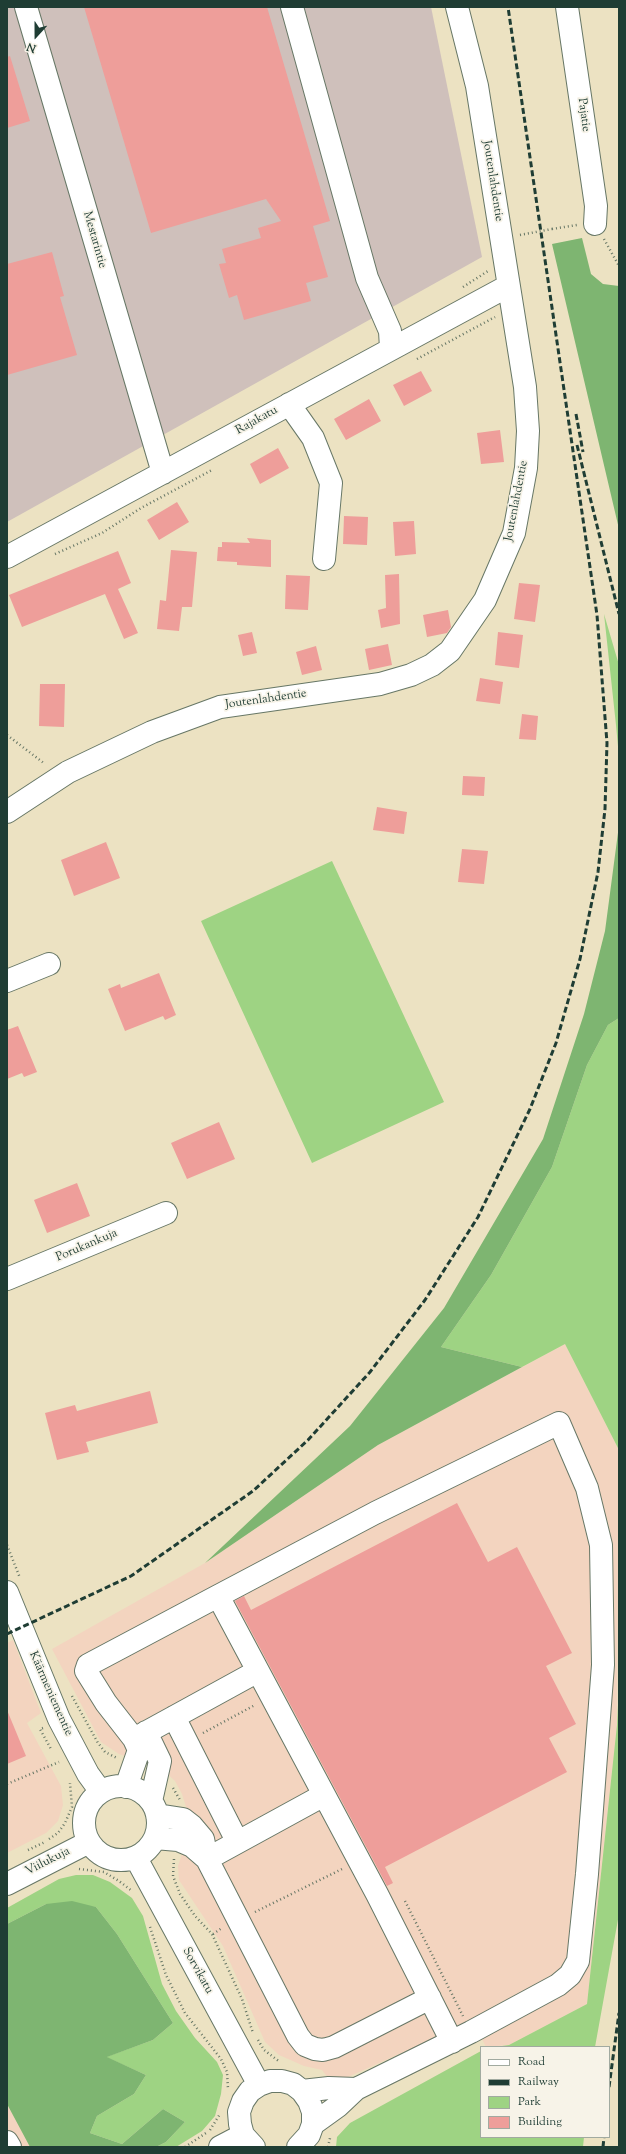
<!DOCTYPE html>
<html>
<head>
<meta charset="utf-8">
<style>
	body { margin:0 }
	#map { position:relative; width:626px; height:2154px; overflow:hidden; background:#ece2c2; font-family:"Sorts Mill Goudy",serif }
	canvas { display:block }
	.frame { position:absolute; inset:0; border:8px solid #1f3d34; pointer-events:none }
	.legend { position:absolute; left:480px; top:2046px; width:130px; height:92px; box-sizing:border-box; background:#f7f3e8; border:1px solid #a1aaa0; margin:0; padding:5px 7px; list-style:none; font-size:12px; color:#1f3d34 }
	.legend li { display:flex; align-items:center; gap:8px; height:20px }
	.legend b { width:20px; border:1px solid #a1aaa0 }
	.north { position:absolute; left:16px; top:16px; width:40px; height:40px; -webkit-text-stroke:3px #f7f3e8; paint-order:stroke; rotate:201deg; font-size:11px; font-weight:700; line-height:16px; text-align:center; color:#1f3d34 }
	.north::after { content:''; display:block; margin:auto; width:14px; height:18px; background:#1f3d34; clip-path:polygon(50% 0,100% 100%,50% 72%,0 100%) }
</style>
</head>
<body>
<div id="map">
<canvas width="626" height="2154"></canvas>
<div class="frame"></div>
<ul class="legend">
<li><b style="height:5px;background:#fff"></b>Road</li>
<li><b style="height:5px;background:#1f3d34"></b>Railway</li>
<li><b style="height:11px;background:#9ed383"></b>Park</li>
<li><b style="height:11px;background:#ee9e9a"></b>Building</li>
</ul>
<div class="north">N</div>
</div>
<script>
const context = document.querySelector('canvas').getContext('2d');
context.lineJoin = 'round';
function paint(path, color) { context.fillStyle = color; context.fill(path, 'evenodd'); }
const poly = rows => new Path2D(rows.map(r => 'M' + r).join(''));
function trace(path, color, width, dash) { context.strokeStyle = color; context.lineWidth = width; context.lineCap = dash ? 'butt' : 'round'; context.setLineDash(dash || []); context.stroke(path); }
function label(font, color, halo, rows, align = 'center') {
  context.font = font + ' "Sorts Mill Goudy",serif'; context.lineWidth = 3.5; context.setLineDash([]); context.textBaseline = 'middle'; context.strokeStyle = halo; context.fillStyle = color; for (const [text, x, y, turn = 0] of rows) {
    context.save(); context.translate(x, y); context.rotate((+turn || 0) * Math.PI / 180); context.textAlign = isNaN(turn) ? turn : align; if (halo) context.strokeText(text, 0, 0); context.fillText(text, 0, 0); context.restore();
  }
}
const built = poly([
	[565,1344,619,1450,617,1725,587,2004,509,2045,486,2047,473,2021,348,2077,328,2078,322,2070,304,2066,279,2055,265,2042,223,1946,179,1880,178,1866,189,1833,189,1816,182,1794,175,1781,162,1769,119,1754,101,1742,52,1649,205,1563,378,1445],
	[13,1640,41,1713,27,1723,61,1786,63,1805,58,1821,46,1833,7,1853,7,1643],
	[7,2104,30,2147,7,2147]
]);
const industrial = poly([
	[7,7,431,7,482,257,7,522]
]);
const green = poly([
	[604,614,619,665,619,757,616,725],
	[332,861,444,1102,312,1163,201,921],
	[619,1018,619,1450,565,1344,522,1367,441,1347,491,1275,552,1167,587,1065,608,1025],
	[619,1685,619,1914,595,2047,495,2047,509,2045,587,2004,617,1725],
	[76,1875,93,1875,110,1882,132,1898,143,1916,162,1984,176,2011,195,2038,217,2062,223,2075,221,2094,215,2116,202,2131,176,2147,156,2147,166,2142,185,2122,163,2109,122,2144,90,2133,97,2116,134,2094,146,2075,106,2057,153,2040,173,2023,117,1934,96,1907,46,1904,7,1924,7,1908,59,1879],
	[481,2051,481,2137,584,2137,583,2147,336,2147,337,2137,350,2123]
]);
const forest = poly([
	[582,238,591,274,603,284,619,286,619,529,552,244],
	[619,825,619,1018,608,1025,587,1065,552,1167,491,1275,441,1347,522,1367,378,1445,205,1563,350,1426,444,1308,543,1139,584,1014,605,931],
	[72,1901,96,1907,117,1934,173,2023,153,2040,107,2057,146,2075,134,2094,97,2116,90,2133,122,2144,163,2109,185,2122,166,2142,156,2147,30,2147,7,2104,7,1924,46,1904]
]);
const building = poly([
	[84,7,267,7,330,221,313,226,328,277,306,283,311,301,244,320,237,295,229,298,219,264,226,263,222,249,261,238,258,228,281,221,266,199,151,233],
	[10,56,30,121,7,128,7,57],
	[52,252,64,296,60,297,77,355,7,375,7,264],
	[421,371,432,391,404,406,393,385],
	[369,399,381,421,346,440,334,419],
	[500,430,504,462,481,464,477,433],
	[278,448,289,468,260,484,250,464],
	[177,502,189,522,159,540,147,520],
	[344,516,368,517,367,545,343,544],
	[414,521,416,554,395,556,393,522],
	[247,538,271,540,271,567,237,565,237,562,217,561,218,547,222,547,222,542,250,543],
	[171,550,197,552,192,607,182,607,179,631,157,629,160,600,166,601],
	[118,551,131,583,118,589,138,633,124,639,105,594,22,627,9,595],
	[399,574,400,624,381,628,378,610,386,608,385,575],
	[286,575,310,576,308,610,285,609],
	[519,583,540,585,535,622,514,619],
	[448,610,451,627,447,633,427,637,423,615],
	[252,632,257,653,243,656,238,635],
	[498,632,523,635,519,668,495,665],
	[388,644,392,665,369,670,365,649],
	[316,646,322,670,302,675,296,652],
	[480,678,503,682,500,704,476,701],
	[40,684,65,684,64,727,39,726],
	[522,714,538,716,536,740,519,739],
	[463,776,485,777,484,796,462,795],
	[377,807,407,812,404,834,373,830],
	[106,842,120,878,74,896,61,860],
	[462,849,488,851,484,884,458,882],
	[159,973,176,1015,165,1020,163,1016,125,1031,108,989,120,984,121,988],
	[18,1026,37,1072,24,1077,22,1073,7,1079,7,1030],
	[219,1122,235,1159,187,1179,171,1143],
	[77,1183,90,1216,47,1233,34,1200],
	[150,1391,158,1423,86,1442,89,1452,57,1460,45,1413,75,1405,77,1411],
	[457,1503,488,1562,517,1547,572,1653,546,1666,576,1724,549,1738,567,1772,385,1867,393,1883,387,1886,235,1601,244,1596,251,1610],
	[7,1710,26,1756,7,1764]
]);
const path = poly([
	[552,229,577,225],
	[604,239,619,266],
	[463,287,488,271],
	[417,359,495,317],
	[55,554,102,533,141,508,212,470],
	[7,735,45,764],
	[7,1545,20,1578],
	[72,1696,98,1743,105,1752,117,1758],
	[43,1728,40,1729,51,1749],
	[203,1733,255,1705],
	[7,1784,59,1762],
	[173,1788,180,1800],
	[49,1839,58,1833,65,1823,72,1807,70,1783],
	[28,1850,45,1842],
	[174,1859,173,1876,180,1894,195,1916,212,1934,242,1999,253,2033],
	[79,1869,104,1872,119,1881,132,1891],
	[405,1901,463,2016],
	[255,1912,342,1869],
	[150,1927,166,1975,185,2013,221,2059,227,2072,228,2089],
	[213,1934,222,1928],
	[258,2040,264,2050,280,2062],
	[210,2130,220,2114],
	[185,2147,206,2133],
	[328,2147,330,2138]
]);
const minor = poly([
	[26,7,163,473],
	[292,7,367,278,390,331,391,348],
	[567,7,596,206,595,224],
	[289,404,313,438,331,483,324,559],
	[7,557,508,286],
	[7,812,68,772,152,732,220,707,380,684,411,675,432,665,450,651,485,600,514,533,526,468,528,431,525,387,477,86,457,7],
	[7,981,49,964],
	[7,1279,166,1213],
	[7,1592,59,1719,88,1774,101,1792],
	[218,1596,375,1513,559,1423,587,1488,601,1545,603,1665,587,1874,578,1961,570,1975,558,1985,471,2032,356,2089,338,2106,313,2124],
	[174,1717,237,1841],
	[146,1732,160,1761,151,1801],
	[134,1739,258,1671],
	'84 1823a37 37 0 1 1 74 0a37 37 0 1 1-74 0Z',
	[126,1787,139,1750,134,1739,106,1703,86,1671,88,1665,218,1596,377,1894,452,2042],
	[157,1815,183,1819,192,1826,203,1839,207,1859,298,2036,305,2045,315,2049,323,2050,334,2047,430,1998],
	[155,1838,178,1840,192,1846,207,1859],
	[136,1858,259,2085],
	[207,1859,324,1795],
	[7,1884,89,1842],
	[302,2091,329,2088,356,2089],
	[7,2142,10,2147],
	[220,2147,243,2135],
	[254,2147,243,2135,240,2124,239,2112,243,2101,250,2091,259,2085,270,2081,282,2081,293,2084,302,2091,309,2101,313,2112,313,2124,309,2135,298,2147]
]);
const rail = poly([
	[576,414,583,452],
	[577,445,619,614],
	[7,1634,131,1576,253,1491,308,1440,370,1372,425,1300,478,1217,530,1109,556,1043,580,959,598,872,605,809,607,743,597,615,508,7],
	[609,2087,619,2013],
	[603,2147,604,2137]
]);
const pathBridge = poly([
	[520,235,552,229]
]);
const streetNames = [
	["Pajatie",583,115,82],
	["Joutenlahdentie",492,181,81],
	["Mestarintie",94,240,74],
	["Rajakatu",257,421,-29],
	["Joutenlahdentie",517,501,-79],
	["Joutenlahdentie",266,700,-8],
	["Porukankuja",87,1246,-23],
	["Käärmeniementie",50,1694,66],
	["Viilukuja",48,1862,-27],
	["Sorvikatu",197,1971,61]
];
paint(built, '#f3d4bf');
paint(industrial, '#cfc0bb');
paint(green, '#9ed383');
paint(forest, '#7eb571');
paint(building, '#ee9e9a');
trace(minor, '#677766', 24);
trace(path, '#677766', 2.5, [1, 3]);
trace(minor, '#fff', 22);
trace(rail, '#1f3d34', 3, [6, 3]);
trace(pathBridge, '#677766', 2.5, [1, 3]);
label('12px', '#1f3d34', '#f7f3e8', streetNames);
</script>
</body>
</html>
